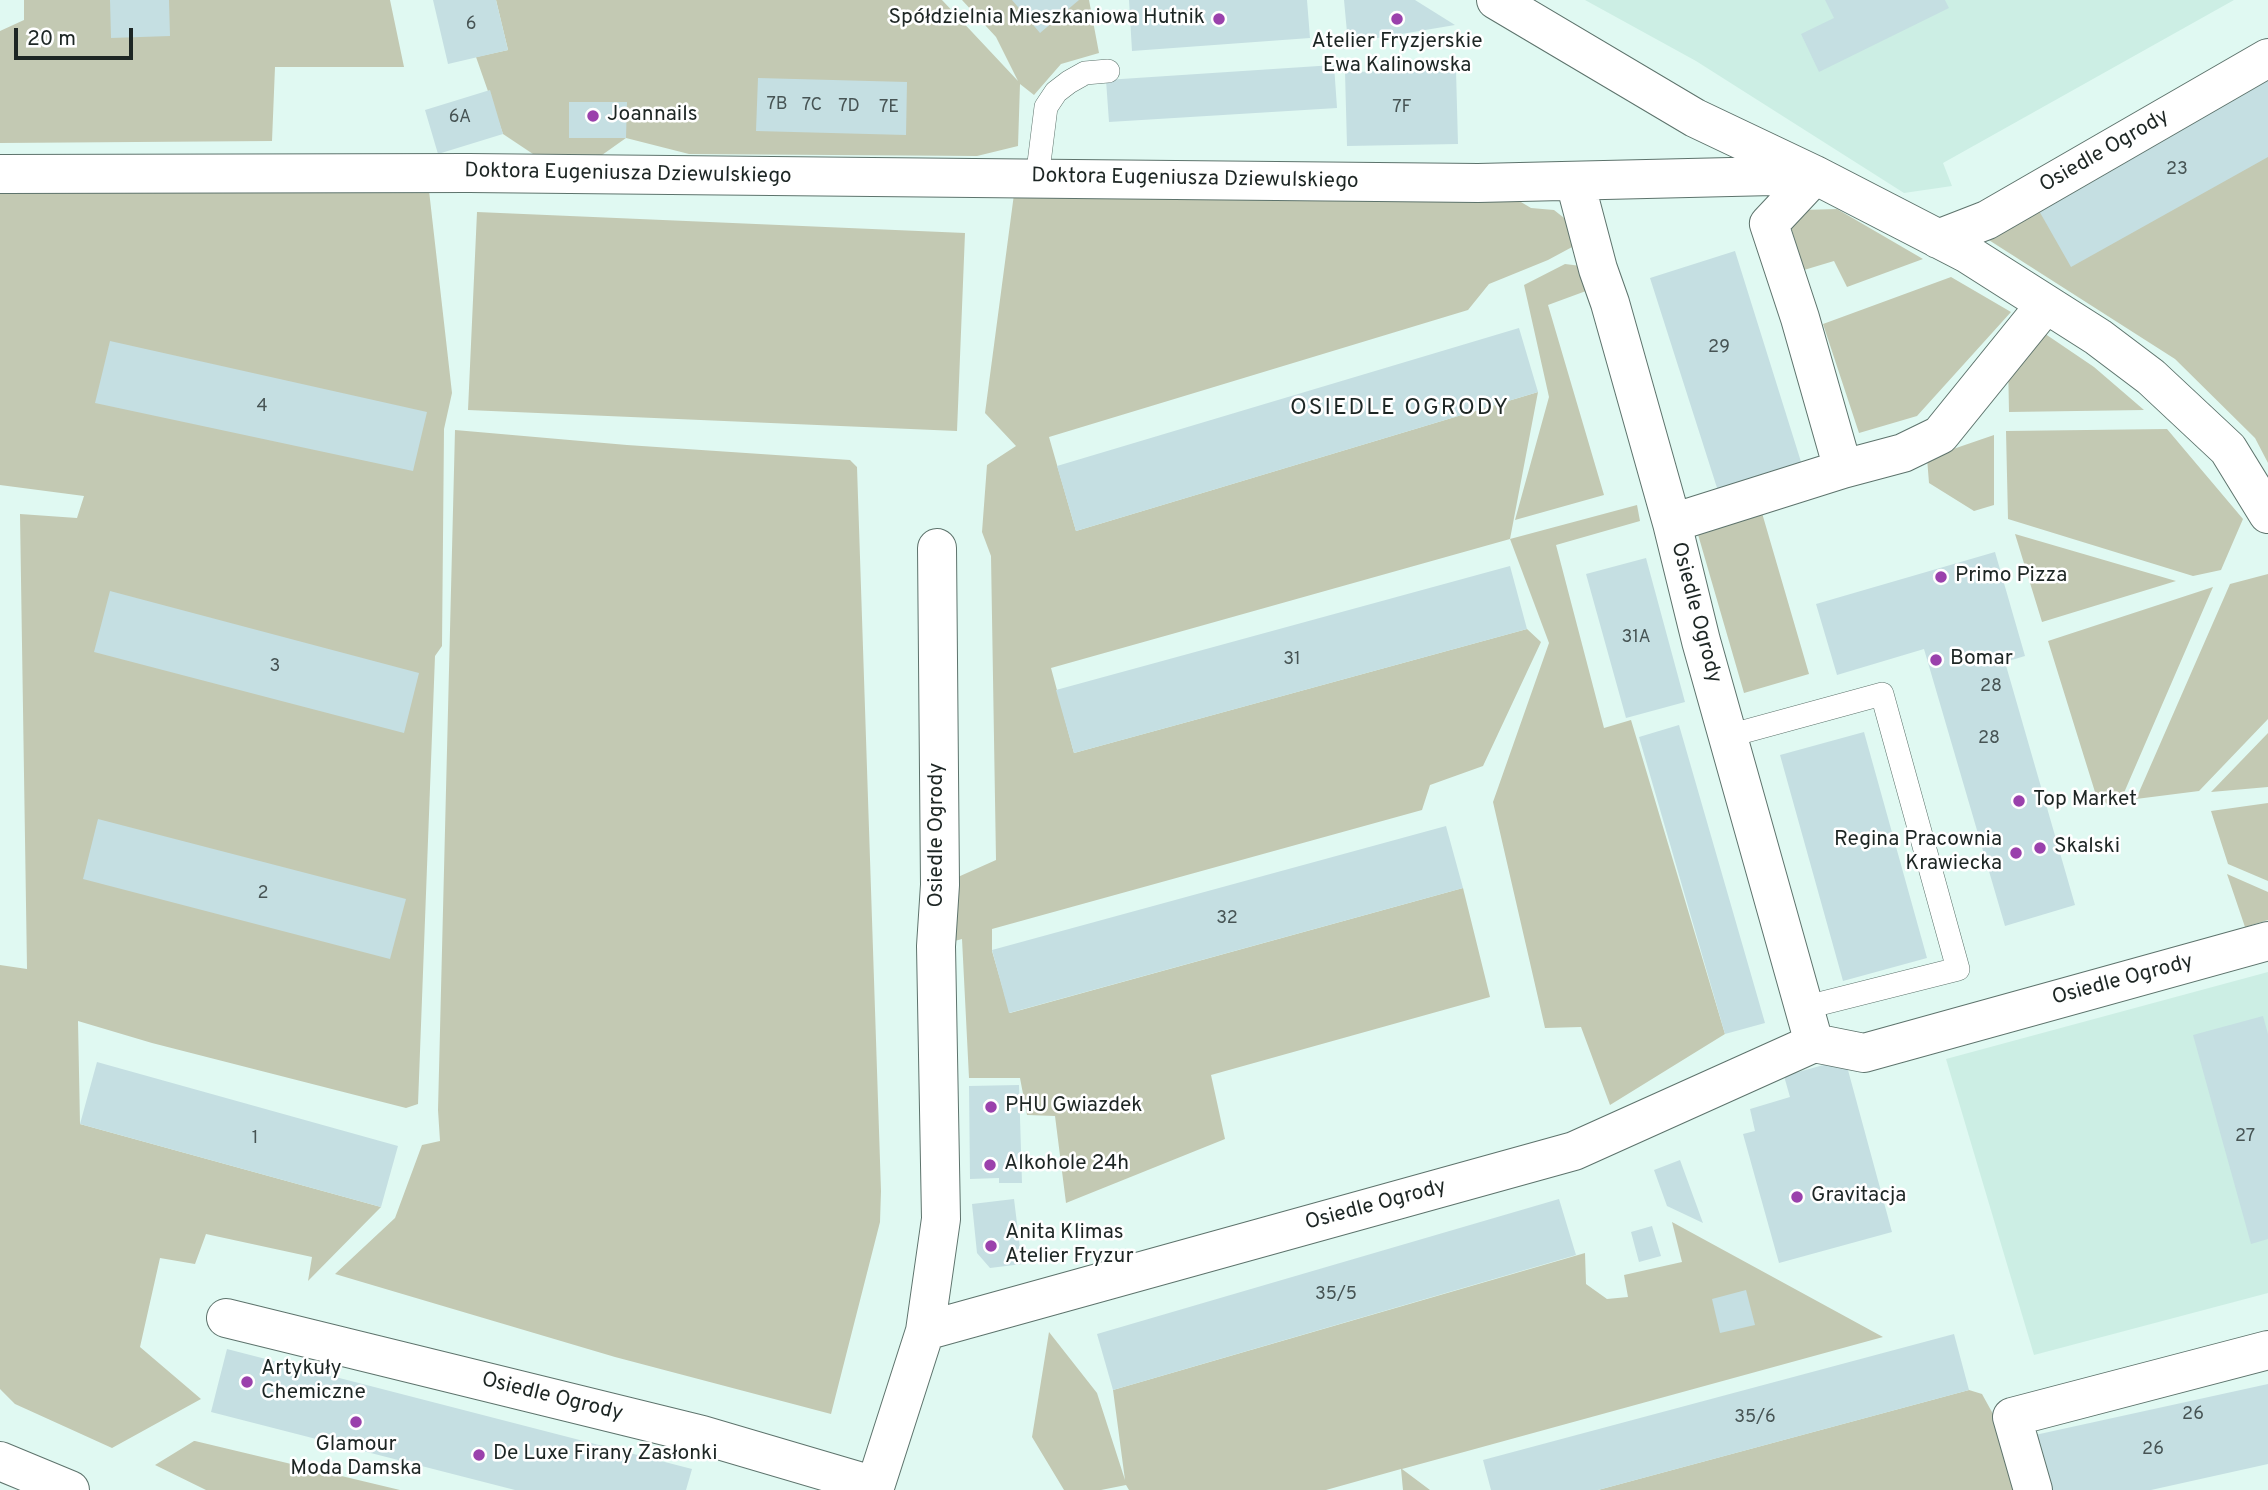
<!DOCTYPE html>
<html>
<head>
<meta charset="utf-8">
<style>
	body { margin:0 }
	#map { position:relative; width:2268px; height:1490px; overflow:hidden; background:#e0f9f2; font-family:Overpass,sans-serif }
	canvas { display:block }
	.scale { position:absolute; left:14px; top:28px; width:119px; height:32px; box-sizing:border-box; border:4px solid #1d2624; border-top:0; padding-left:9px; font-size:21px; line-height:24px; white-space:nowrap; color:#1d2624; -webkit-text-stroke:5px #fff; paint-order:stroke }
</style>
</head>
<body>
<div id="map">
<canvas width="2268" height="1490"></canvas>
<div class="scale">20 m</div>
</div>
<script>
const context = document.querySelector('canvas').getContext('2d');
context.lineJoin = 'round';
function paint(path, color) { context.fillStyle = color; context.fill(path, 'evenodd'); }
const poly = rows => new Path2D(rows.map(r => 'M' + r).join(''));
function trace(path, color, width, dash) { context.strokeStyle = color; context.lineWidth = width; context.lineCap = dash ? 'butt' : 'round'; context.setLineDash(dash || []); context.stroke(path); }
function label(font, color, halo, rows, align = 'center') {
  context.font = font + ' Overpass,sans-serif'; context.lineWidth = 5; context.setLineDash([]); context.textBaseline = 'middle'; context.strokeStyle = halo; context.fillStyle = color; for (const [text, x, y, turn = 0] of rows) {
    context.save(); context.translate(x, y); context.rotate((+turn || 0) * Math.PI / 180); context.textAlign = isNaN(turn) ? turn : align; if (halo) context.strokeText(text, 0, 0); context.fillText(text, 0, 0); context.restore();
  }
}
const built = poly([
	[1585,0,2234,0,1943,163,1952,186,1904,193,1696,61],
	[2268,972,2268,1293,2034,1355,1946,1059]
]);
const green = poly([
	[24,0,390,0,404,67,275,67,272,141,0,143,0,31,24,20],
	[496,0,942,0,1018,81,996,37,962,0,1089,0,1099,53,1061,64,1034,95,1020,84,1018,146,977,156,689,154,626,138,602,155,533,154,503,134,476,57,508,50],
	[2268,58,2268,463,2255,438,2175,359,1970,228],
	[427,173,452,393,444,429,442,646,435,656,418,1104,406,1108,152,1043,78,1021,80,1124,381,1207,308,1281,312,1257,206,1234,195,1264,160,1258,140,1347,201,1399,112,1448,15,1404,0,1389,0,965,27,969,20,514,77,518,84,496,0,485,0,174],
	[1016,179,1489,183,1531,208,1554,210,1573,225,1574,246,1548,260,1489,284,1468,310,1049,437,1076,531,1538,392,1510,539,1637,505,1640,521,1556,545,1604,728,1631,720,1725,1034,1610,1105,1581,1027,1545,1028,1493,802,1549,643,1510,539,1051,668,1074,753,1527,629,1541,642,1483,766,1430,785,1422,810,992,929,992,951,1010,1013,1463,888,1490,997,1211,1075,1225,1139,1066,1203,1055,1116,1027,1115,1020,1078,969,1078,962,939,936,946,940,885,996,860,991,556,982,532,987,465,1016,446,985,413],
	[1837,209,1923,259,1847,287,1834,261,1804,270,1790,224,1802,210],
	[477,212,965,233,957,431,468,410],
	[1565,264,1581,266,1586,291,1548,305,1604,495,1515,520,1549,397,1524,285],
	[1951,277,2011,312,1917,416,1859,433,1823,324],
	[2035,327,2094,367,2144,410,2009,412,2008,360],
	[2167,429,2243,519,2221,570,2193,576,2008,519,2006,431],
	[455,430,627,445,850,460,857,467,881,1191,880,1222,831,1414,615,1357,335,1274,395,1218,422,1145,440,1141,438,1110],
	[1994,435,1994,505,1974,511,1929,483,1927,458],
	[1762,513,1809,674,1744,693,1697,531],
	[2015,534,2176,581,2042,622],
	[2268,574,2268,719,2199,791,2136,799,2230,584],
	[2213,587,2120,802,2107,804,2095,792,2048,641],
	[2268,733,2268,787,2211,792],
	[2268,803,2268,881,2228,864,2211,811],
	[2227,874,2268,892,2268,920,2245,927],
	[1672,1222,1883,1337,1402,1469,1430,1490,1403,1490,1401,1469,1326,1490,1129,1490,1126,1485,1101,1490,1064,1490,1032,1437,1049,1332,1097,1393,1125,1480,1113,1390,1585,1253,1586,1284,1607,1299,1628,1297,1624,1275,1682,1262],
	[1969,1390,1982,1394,1998,1423,2018,1490,1598,1490],
	[194,1441,195,1441,400,1490,206,1490,155,1465]
]);
const building = poly([
	[110,0,169,0,170,36,111,38],
	[433,0,496,0,508,50,448,64],
	[1012,0,1079,0,1040,33],
	[1129,0,1307,0,1310,38,1132,51],
	[1344,0,1415,0,1455,25,1348,43],
	[1825,0,1945,0,1949,8,1819,72,1801,34,1834,18],
	[1334,65,1337,108,1109,122,1106,80],
	[1456,70,1458,144,1347,146,1345,72],
	[758,78,907,82,906,135,756,131],
	[2268,80,2268,157,2071,267,2038,209],
	[490,90,503,134,438,154,425,110],
	[569,102,627,102,626,138,569,138],
	[1735,251,1802,465,1718,491,1650,278],
	[1519,328,1538,392,1076,531,1057,466],
	[110,341,427,412,413,471,95,403],
	[1995,552,2025,656,2005,662,2075,905,2005,926,1924,649,1837,675,1816,604],
	[1646,558,1685,702,1626,718,1586,574],
	[1510,566,1527,629,1074,753,1056,690],
	[110,591,419,673,404,733,94,652],
	[1679,725,1765,1023,1725,1034,1639,737],
	[1864,732,1927,958,1843,981,1780,755],
	[98,819,406,899,390,959,83,879],
	[1446,826,1463,888,1009,1013,992,950],
	[2263,1016,2268,1034,2268,1239,2251,1244,2193,1035],
	[1845,1059,1892,1232,1779,1263,1743,1134,1755,1131,1750,1109,1790,1097,1784,1076],
	[97,1062,398,1146,381,1207,80,1124],
	[1019,1085,1022,1183,999,1183,999,1178,970,1179,969,1086],
	[1680,1160,1703,1223,1667,1206,1654,1170],
	[1014,1199,1022,1264,990,1268,977,1253,972,1204],
	[1559,1199,1576,1255,1113,1390,1097,1334],
	[1652,1226,1661,1256,1639,1262,1631,1232],
	[1746,1290,1755,1325,1720,1333,1712,1299],
	[1954,1334,1969,1390,1598,1490,1491,1490,1483,1460],
	[227,1349,692,1469,686,1490,515,1490,211,1412],
	[2268,1384,2268,1464,2151,1490,2048,1490,2035,1435]
]);
const lane = poly([
	[1037,179,1046,107,1056,92,1069,82,1085,73,1108,71],
	[1728,736,1882,694,1958,969,1803,1008]
]);
const street = poly([
	[1496,0,1695,118,1815,175,1966,253,2098,337,2151,377,2228,449,2268,514],
	[0,174,469,173,1478,183,1815,175],
	[1815,175,1769,224,1800,318,1843,469,1903,453,1940,435,2046,304],
	[1575,182,1598,269,1610,303,1672,523,1701,641,1814,1043],
	[1938,239,1987,220,2268,58],
	[1672,523,1843,469],
	[226,1318,702,1435,875,1486],
	[925,1331,1574,1151,1814,1043,1864,1053,2268,941],
	[874,1490,925,1331,941,1219,936,946,940,885,937,548],
	[2033,1490,2012,1417,2268,1350]
]);
const secondary = poly([
	[0,1461,70,1490]
]);
const markers = [
	[1219,19,7,"#9a41ac"],
	[1397,19,7,"#9a41ac"],
	[593,116,7,"#9a41ac"],
	[1941,577,7,"#9a41ac"],
	[1936,660,7,"#9a41ac"],
	[2019,801,7,"#9a41ac"],
	[2040,848,7,"#9a41ac"],
	[2016,853,7,"#9a41ac"],
	[991,1107,7,"#9a41ac"],
	[990,1165,7,"#9a41ac"],
	[1797,1197,7,"#9a41ac"],
	[991,1246,7,"#9a41ac"],
	[247,1382,7,"#9a41ac"],
	[356,1422,7,"#9a41ac"],
	[479,1455,7,"#9a41ac"]
];
const numberNames = [
	["6",471,25],
	["7B",777,105],
	["7C",812,106],
	["7D",849,107],
	["7E",889,108],
	["7F",1402,108],
	["6A",460,118],
	["23",2177,170],
	["29",1719,348],
	["4",262,407],
	["31A",1636,638],
	["31",1292,660],
	["3",275,667],
	["28",1991,687],
	["28",1989,739],
	["2",263,894],
	["32",1227,919],
	["27",2245,1137],
	["1",255,1139],
	["35/5",1336,1295],
	["26",2193,1415],
	["35/6",1755,1418],
	["26",2153,1450]
];
const poiNames = [
	["Spółdzielnia Mieszkaniowa Hutnik",1205,19,"right"],
	["Atelier Fryzjerskie",1397,43,"center"],
	["Ewa Kalinowska",1397,67,"center"],
	["Joannails",607,116],
	["Primo Pizza",1955,577],
	["Bomar",1950,660],
	["Top Market",2033,801],
	["Regina Pracownia",2002,841,"right"],
	["Krawiecka",2002,865,"right"],
	["Skalski",2054,848],
	["PHU Gwiazdek",1005,1107],
	["Alkohole 24h",1004,1165],
	["Gravitacja",1811,1197],
	["Anita Klimas",1005,1234],
	["Atelier Fryzur",1005,1258],
	["Artykuły",261,1370],
	["Chemiczne",261,1394],
	["Glamour",356,1446,"center"],
	["Moda Damska",356,1470,"center"],
	["De Luxe Firany Zasłonki",493,1455]
];
const streetNames = [
	["Osiedle Ogrody",2105,152,-30],
	["Doktora Eugeniusza Dziewulskiego",628,175,1],
	["Doktora Eugeniusza Dziewulskiego",1195,180,1],
	["Osiedle Ogrody",1695,613,75],
	["Osiedle Ogrody",938,835,-90],
	["Osiedle Ogrody",2123,981,-15],
	["Osiedle Ogrody",1376,1206,-15],
	["Osiedle Ogrody",552,1398,14]
];
const neighbourhoodNames = [
	["OSIEDLE OGRODY",1400,409]
];
paint(built, '#cceee4');
paint(green, '#c3c9b3');
paint(building, '#c5dfe2');
trace(lane, '#5d736c', 24);
trace(street, '#5d736c', 40);
trace(secondary, '#5d736c', 40);
trace(lane, '#fff', 23);
trace(street, '#fff', 38);
trace(secondary, '#fff', 38);
for (const [x, y, r, color] of markers) { const dot = new Path2D(); dot.arc(x, y, r, 0, 2 * Math.PI); context.fillStyle = color; context.fill(dot); trace(dot, '#fff', 2.5); }
label('18px', '#475454', null, numberNames);
label('21px', '#1d2624', '#fff', poiNames, 'left');
label('21px', '#1d2624', '#fff', streetNames);
context.letterSpacing = '2px';
label('23px', '#1d2624', '#fff', neighbourhoodNames);
context.letterSpacing = '0px';
</script>
</body>
</html>
